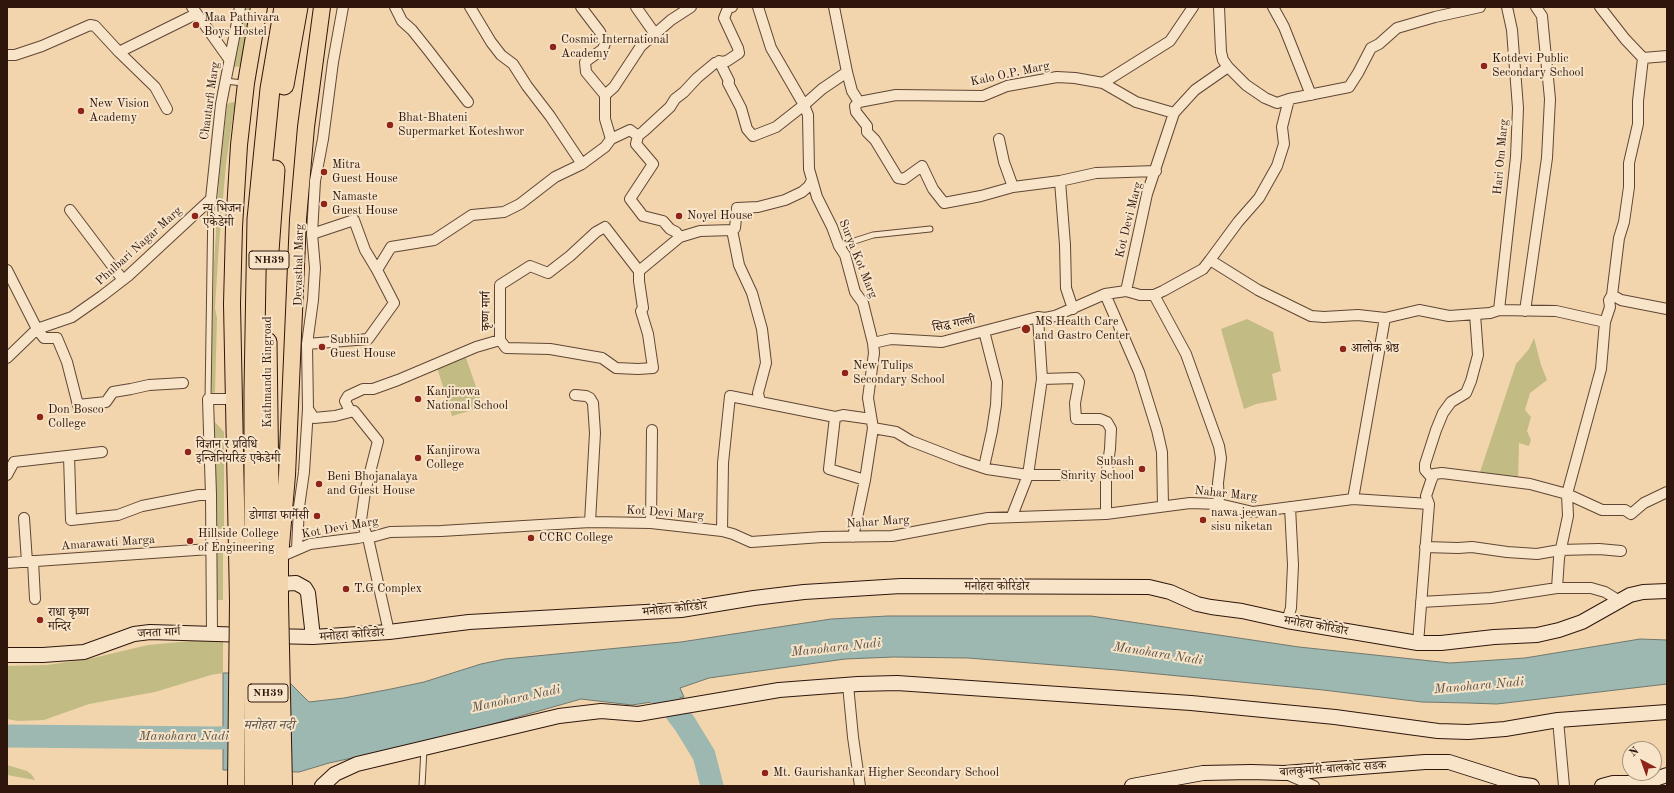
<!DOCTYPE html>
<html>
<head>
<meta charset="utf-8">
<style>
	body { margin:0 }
	#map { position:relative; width:1674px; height:793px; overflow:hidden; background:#f2d5ac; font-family:"Old Standard TT",serif }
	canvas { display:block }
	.frame { position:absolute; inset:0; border:8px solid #2f160d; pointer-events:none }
	.north { position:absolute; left:1622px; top:741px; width:40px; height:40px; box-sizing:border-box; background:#f7e4c9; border:1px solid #a7927e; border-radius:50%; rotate:319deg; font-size:11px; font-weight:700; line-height:16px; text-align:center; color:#2f160d }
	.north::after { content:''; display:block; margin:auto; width:14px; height:18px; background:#8f2418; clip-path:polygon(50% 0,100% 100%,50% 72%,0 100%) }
</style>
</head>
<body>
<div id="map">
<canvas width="1674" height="793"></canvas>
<div class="frame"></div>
<div class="north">N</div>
</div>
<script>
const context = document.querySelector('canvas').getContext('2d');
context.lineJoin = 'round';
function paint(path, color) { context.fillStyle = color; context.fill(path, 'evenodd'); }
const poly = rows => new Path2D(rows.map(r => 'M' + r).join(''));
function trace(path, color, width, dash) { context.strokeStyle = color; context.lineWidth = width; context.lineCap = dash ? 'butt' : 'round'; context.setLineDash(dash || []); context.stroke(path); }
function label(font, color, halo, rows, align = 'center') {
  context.font = font + ' "Old Standard TT","Noto Serif Devanagari",serif'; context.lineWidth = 4; context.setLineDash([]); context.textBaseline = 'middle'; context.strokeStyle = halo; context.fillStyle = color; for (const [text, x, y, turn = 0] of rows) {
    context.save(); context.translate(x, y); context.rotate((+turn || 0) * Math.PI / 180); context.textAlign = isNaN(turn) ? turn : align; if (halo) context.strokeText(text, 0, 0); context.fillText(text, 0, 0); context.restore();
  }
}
const green = poly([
	[244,7,250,7,241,66,235,67,233,67],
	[235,102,226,164,219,244,215,308,217,318,215,392,212,394,211,375,214,265,219,180,227,105,229,103],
	[1247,319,1273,332,1281,371,1272,374,1277,400,1256,404,1244,409,1221,329],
	[1534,338,1541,365,1547,380,1530,393,1525,410,1531,417,1527,431,1531,440,1529,446,1519,443,1518,481,1479,475,1516,364,1529,349],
	[464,352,483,407,452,416,436,364],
	[215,422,224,432,224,531,216,531],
	[216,546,223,546,223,600,216,600],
	[223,638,223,673,211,675,155,692,89,704,44,720,18,721,7,719,7,666,47,665,93,658,148,645],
	[7,765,27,771,32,775,35,780,7,775]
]);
const water = poly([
	[888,616,1091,616,1299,647,1450,663,1525,658,1640,639,1667,640,1667,684,1497,704,1468,703,1422,702,1323,690,1117,670,968,658,894,657,845,659,709,678,680,688,684,697,632,705,581,699,444,738,329,763,299,772,223,770,223,673,279,672,309,702,344,698,391,689,424,682,481,664,505,659,681,642,831,619,888,616]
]);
const river = poly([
	[641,681,667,700,685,724,704,755,712,786],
	[7,736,216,738,255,737]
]);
const lane = poly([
	[225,81,243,83],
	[839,246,873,235,930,229],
	[208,399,211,201],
	[422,786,424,749]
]);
const street = poly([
	[192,7,229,59],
	[395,7,402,21,412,30,428,50,468,102],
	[470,7,491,42,501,55,513,64,527,86,550,116,582,164],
	[581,7,600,32,605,43,603,49,585,62,586,72,605,95],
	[834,7,847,72,822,89,804,105,808,115,809,169,817,197,832,227,839,246,845,255,855,292,863,303,873,343,874,353,868,398,873,428,865,480,853,537],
	[1219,7,1221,52,1223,60,1228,67],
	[1273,7,1284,27,1311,95],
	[1600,7,1625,39,1643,58,1667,56],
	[655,34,671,20,691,7],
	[7,55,15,55,42,46,90,25,95,26,119,52],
	[719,61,729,81,728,83,741,108,747,129,753,136,776,127,804,105,771,48,758,7],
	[847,72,852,91,859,102,896,95,983,96,1007,86,1057,77,1075,78,1103,83,1170,41,1193,7],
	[1103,83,1136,102,1174,113],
	[859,102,855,106,856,112,867,126,867,132,875,140,898,178,904,179,922,166,933,189,944,203,981,196,1013,187,1060,181,1096,173,1156,171],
	[167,109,155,87,119,52,196,14],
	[638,136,636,144,653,164,630,199,643,216,663,221,670,229,676,232,680,237],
	[611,139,605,119,605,95,614,87,641,46,655,34,636,7],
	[999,139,1004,162,1013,187],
	[1060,181,1065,245,1066,288,1073,309],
	[70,210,123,280],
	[732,230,735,228,737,208,758,207,785,200,802,192,809,186,812,180],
	[312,234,354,220,365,250,377,270],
	[1210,260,1258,290,1311,316,1324,317,1358,315,1385,318,1419,310,1449,316,1490,313,1499,310,1556,311,1605,322,1601,369,1567,494,1568,516,1559,558,1557,588,1591,588,1605,592,1618,600],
	[7,270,37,329,44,338,57,338,67,362,78,405,106,402,113,392,131,389,149,385,183,383],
	[1126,291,1140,295,1154,295,1163,291,1203,269,1210,260,1238,222,1259,198,1277,166,1284,144,1282,127,1289,99],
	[1105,294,1139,372,1157,430,1162,452,1163,506],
	[1154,295,1186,354,1219,446,1221,458,1218,483,1219,504],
	[1612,295,1619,238,1624,222,1629,187,1629,163,1638,124,1638,101,1643,58],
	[1499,310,1516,157,1518,108,1512,30,1507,7],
	[1525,311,1547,158,1550,99,1542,16,1536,7],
	[1605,322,1610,307,1609,300,1612,295,1621,300,1667,309],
	[500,340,506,348,550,349,602,358,616,368,638,369,653,368,648,334,641,311,643,308,639,281,639,271,680,237,700,231,732,230,739,265,752,293,762,329,766,363,758,393,760,402],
	[873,343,891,339,942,342,1038,317],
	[307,344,368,339,394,303,377,270,391,247,434,240,472,215,504,212,520,204,555,177,582,164,605,147,611,139,630,130,638,136,644,131,670,107,675,99,684,92,697,78,715,63,727,61,739,53,738,48,724,18,728,8,732,7],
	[7,358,37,329,72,317,102,296,128,276,211,199,221,104,240,7],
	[1042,379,1076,378,1079,382,1075,403,1076,419,1100,419,1107,422,1111,429,1110,449,1106,477,1106,514],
	[575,395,586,396,590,398,593,403,595,433,590,522],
	[308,409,314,418,335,416,354,411,378,441,365,492,361,520,367,536],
	[350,411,345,401,348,396,363,389,373,389,398,380,476,347,500,340,500,285,530,266,548,273,570,256,596,232,605,227,639,271],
	[835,417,843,415,871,419],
	[873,428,896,432,911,441,960,460,987,469,1028,475,1042,379,1038,317,1045,318,1055,316,1105,294,1126,291,1147,194,1174,113,1195,90,1228,67,1246,85,1265,98,1277,103,1289,99,1349,87,1358,73,1371,48,1379,44,1397,28,1435,17,1480,7],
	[69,456,71,520,118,515,142,506,199,495,211,495],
	[14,462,102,452],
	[984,467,992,431,996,405,997,382,984,331],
	[7,475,14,462],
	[1432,478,1425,470,1425,464,1436,430,1443,413,1451,402,1466,393,1471,381,1478,355,1475,314],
	[1353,499,1385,318],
	[1012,516,1028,475,1066,475],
	[24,518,27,562],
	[651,523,652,430],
	[722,531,733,534,751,542,822,537,892,536,988,518,1106,514,1190,503,1219,504,1253,512,1353,499,1429,504,1426,496,1431,481,1434,474,1442,473,1530,484,1567,494,1602,510,1625,510,1631,514,1644,503,1667,492],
	[368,538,389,632],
	[1425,547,1458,548,1472,547,1507,552,1537,554,1560,550,1599,549,1621,551],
	[297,549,299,507,304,472,308,409,307,344,313,300,315,268,312,234,315,181,323,139,333,62,343,7],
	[280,557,310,544,358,538,367,536,368,538,390,532,441,531,590,522,651,523,722,531,723,463,730,396,835,417,829,469,865,480],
	[33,561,35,599],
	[7,563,210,549],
	[1421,602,1491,598,1557,588],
	[1287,621,1291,608,1293,565,1290,507],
	[212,633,211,495,208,399,235,399],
	[1418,643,1429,504],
	[848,685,853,737,860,786],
	[1558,720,1564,786],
	[1286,774,1314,786]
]);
const secondary = poly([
	[279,584,296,583,305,588,308,593,313,637],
	[270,636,313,637,389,632,469,622,681,610,754,598,804,592,901,586,1149,587,1170,592,1197,604,1211,607,1242,611,1287,621,1418,643,1441,643,1494,637,1537,635,1559,630,1582,622,1630,595,1643,592,1667,591],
	[7,655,43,655,84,652,134,634,150,632,249,635],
	[322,786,335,774,357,764,559,716,601,711,638,714,779,690,858,684,897,683,1191,703,1335,717,1438,731,1468,732,1505,729,1558,720,1667,712],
	[1132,786,1203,773,1251,772,1284,773,1425,762,1449,762,1518,784,1532,786],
	[1602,786,1613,783,1644,783,1667,775]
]);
const primary = poly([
	[238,601,232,304,234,227,239,145,246,83,259,7],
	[280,602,280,557,287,475,298,219,306,127,322,7]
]);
const highway = poly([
	[284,85,298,7],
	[269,251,275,170],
	[267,342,269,491,267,600],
	[254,601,254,390,257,219,270,89,284,7]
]);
const primaryBridge = poly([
	[280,602,284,786],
	[236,786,238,601]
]);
const highwayBridge = poly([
	[267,600,269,786],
	[254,786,254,601]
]);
const markers = [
	[196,25,4,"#8f2418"],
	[553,47,4,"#8f2418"],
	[1484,66,4,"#8f2418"],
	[81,111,4,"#8f2418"],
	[390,125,4,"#8f2418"],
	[324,172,4,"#8f2418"],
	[324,204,4,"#8f2418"],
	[195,216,4,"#8f2418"],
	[679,216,4,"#8f2418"],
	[1026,329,5,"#8f2418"],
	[322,347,4,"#8f2418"],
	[1343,349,4,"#8f2418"],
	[845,373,4,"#8f2418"],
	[418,399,4,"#8f2418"],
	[40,417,4,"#8f2418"],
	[188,452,4,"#8f2418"],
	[418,458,4,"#8f2418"],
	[1142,469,4,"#8f2418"],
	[319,484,4,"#8f2418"],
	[317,516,4,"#8f2418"],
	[1203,520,4,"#8f2418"],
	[531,538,4,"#8f2418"],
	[190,541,4,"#8f2418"],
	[346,589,4,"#8f2418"],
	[40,620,4,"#8f2418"],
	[765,773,4,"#8f2418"]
];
const shields = [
	[269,260,40],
	[268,693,40]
];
const shieldNames = [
	["NH39",269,260],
	["NH39",268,693]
];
const poiNames = [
	["Maa Pathivara",204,18],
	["Boys Hostel",204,32],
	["Cosmic International",561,40],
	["Academy",561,54],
	["Kotdevi Public",1492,59],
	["Secondary School",1492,73],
	["New Vision",89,104],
	["Academy",89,118],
	["Bhat-Bhateni",398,118],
	["Supermarket Koteshwor",398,132],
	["Mitra",332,165],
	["Guest House",332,179],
	["Namaste",332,197],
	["Guest House",332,211],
	["न्यू भिजन",203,209],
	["एकेडेमी",203,223],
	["Noyel House",687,216],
	["MS Health Care",1035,322],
	["and Gastro Center",1035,336],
	["Subhim",330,340],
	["Guest House",330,354],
	["आलोक श्रेष्ठ",1351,349],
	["New Tulips",853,366],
	["Secondary School",853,380],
	["Kanjirowa",426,392],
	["National School",426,406],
	["Don Bosco",48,410],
	["College",48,424],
	["विज्ञान र प्रविधि",196,445],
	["इन्जिनियरिङ एकेडेमी",196,459],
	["Kanjirowa",426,451],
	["College",426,465],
	["Subash",1134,462,"right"],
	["Smrity School",1134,476,"right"],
	["Beni Bhojanalaya",327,477],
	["and Guest House",327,491],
	["nawa jeewan",1211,513],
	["sisu niketan",1211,527],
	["डोगाडा फार्मेसी",309,516,"right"],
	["Hillside College",198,534],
	["of Engineering",198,548],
	["CCRC College",539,538],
	["T.G Complex",354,589],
	["राधा कृष्ण",48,613],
	["मन्दिर",48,627],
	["Mt. Gaurishankar Higher Secondary School",773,773]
];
const streetNames = [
	["Kalo O.P. Marg",1010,74,-12],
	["Chautarfi Marg",210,101,-82],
	["Hari Om Marg",1501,157,-85],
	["Kot Devi Marg",1129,220,-76],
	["Phulbari Nagar Marg",139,246,-42],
	["Surya Kot Marg",858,259,68],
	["Devasthal Marg",299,265,-89],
	["कृष्ण मार्ग",487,311,-90],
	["सिद्ध गल्ली",954,324,-11],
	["Kathmandu Ringroad",268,372,-90],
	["Nahar Marg",1226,494,6],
	["Kot Devi Marg",665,513,4],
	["Nahar Marg",878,522,-4],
	["Kot Devi Marg",340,528,-10],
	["Amarawati Marga",108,543,-4],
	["मनोहरा कोरिडोर",997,587],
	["मनोहरा कोरिडोर",675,609,-6],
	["मनोहरा कोरिडोर",1316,626,10],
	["जनता मार्ग",159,633,-3],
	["मनोहरा कोरिडोर",352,635,-4],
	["बालकुमारी-बालकोट सडक",1333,769,-4]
];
const waterNames = [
	["Manohara Nadi",836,648,-6],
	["Manohara Nadi",1158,654,9],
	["Manohara Nadi",1479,686,-5],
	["Manohara Nadi",516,699,-12],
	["मनोहरा नदी",269,726],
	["Manohara Nadi",184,737]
];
paint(green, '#c2bb84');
paint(water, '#9cb8b0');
trace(water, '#70776f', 1);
trace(river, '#9cb8b0', 23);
trace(lane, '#604635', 7);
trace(street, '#604635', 12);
trace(secondary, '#2f160d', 16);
trace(primary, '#2f160d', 18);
trace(highway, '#2f160d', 21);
trace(lane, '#f7e4c9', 5);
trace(street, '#f7e4c9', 10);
trace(secondary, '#f7e4c9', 14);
trace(primary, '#f2d5ac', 16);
trace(highway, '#f2d5ac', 19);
trace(primaryBridge, '#2f160d', 18, []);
trace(highwayBridge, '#2f160d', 21, []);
trace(primaryBridge, '#f2d5ac', 16);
trace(highwayBridge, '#f2d5ac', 19);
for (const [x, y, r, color] of markers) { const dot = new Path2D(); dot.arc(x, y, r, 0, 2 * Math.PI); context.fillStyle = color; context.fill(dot); trace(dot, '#f7e4c9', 1.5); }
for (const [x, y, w] of shields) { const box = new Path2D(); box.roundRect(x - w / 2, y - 9, w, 18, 3); context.fillStyle = '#f7e4c9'; context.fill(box); trace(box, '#2f160d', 1); }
label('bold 11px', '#2f160d', null, shieldNames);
label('12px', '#2f160d', '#f7e4c9', poiNames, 'left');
label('12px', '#2f160d', '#f7e4c9', streetNames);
label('italic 13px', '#554f46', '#f7e4c9', waterNames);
</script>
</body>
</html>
